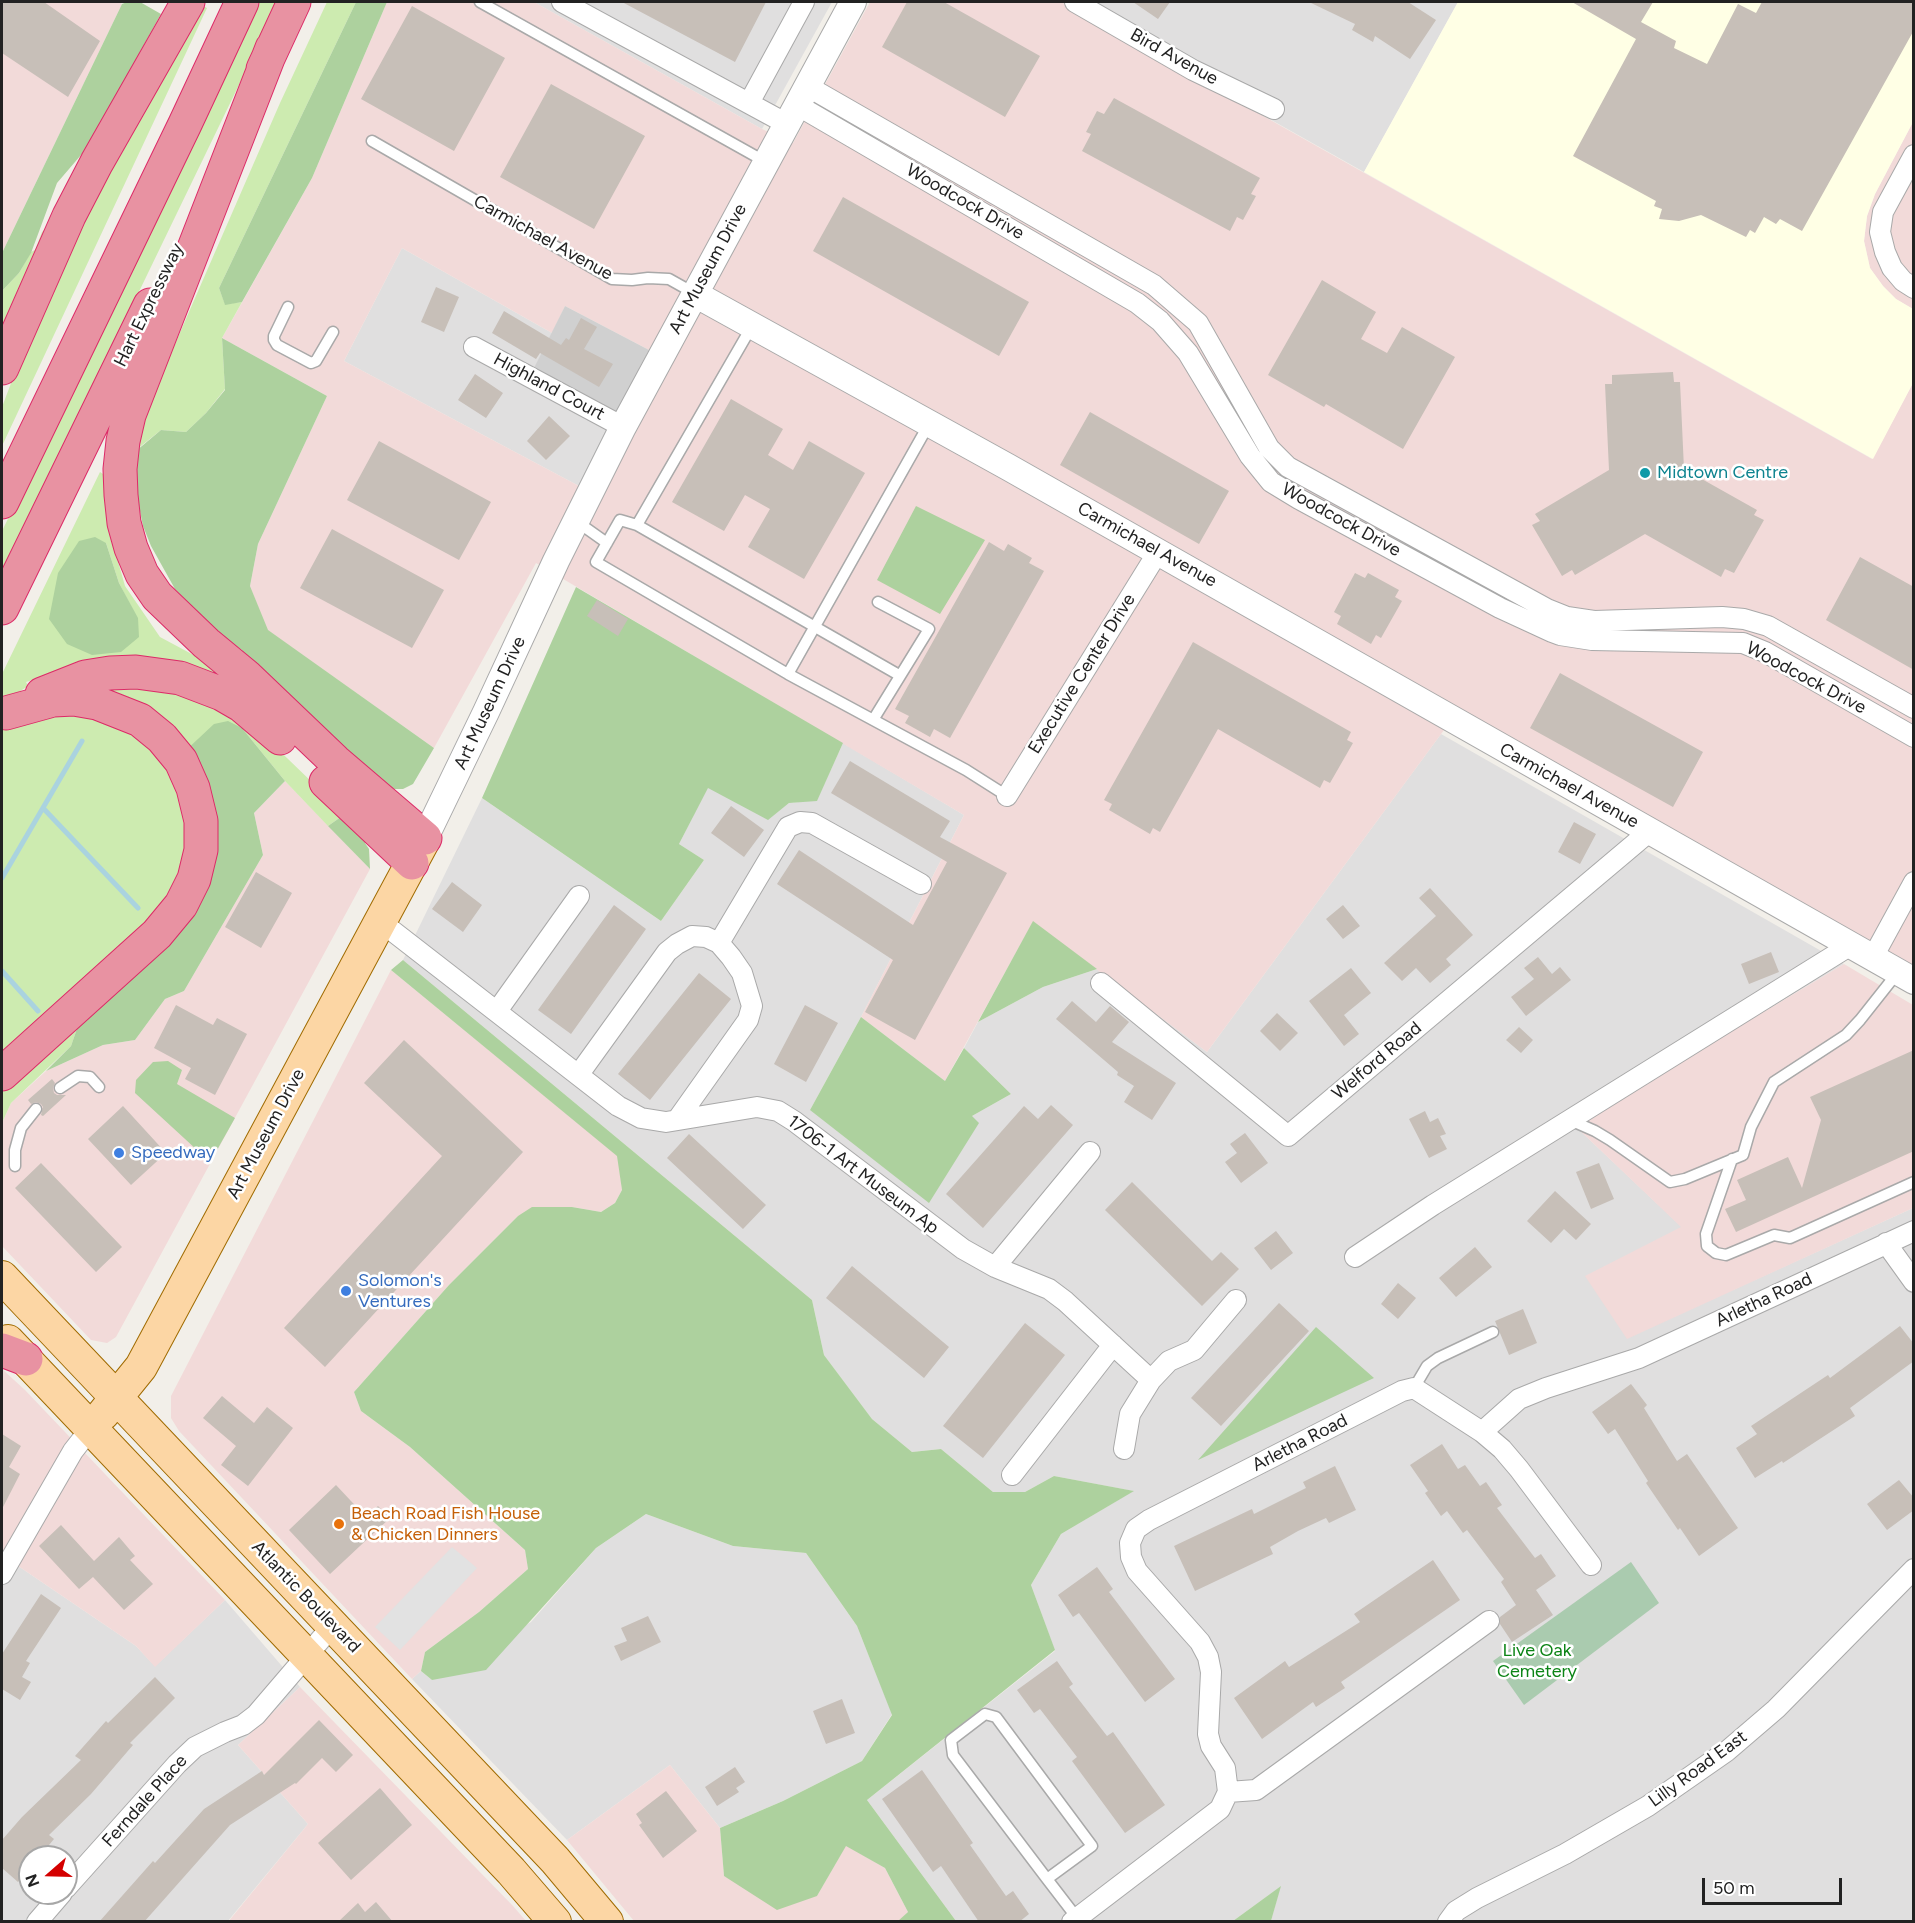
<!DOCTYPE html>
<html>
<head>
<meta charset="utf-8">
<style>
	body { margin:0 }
	#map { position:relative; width:1915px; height:1923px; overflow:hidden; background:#f2efe9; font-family:Figtree,sans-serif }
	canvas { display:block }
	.frame { position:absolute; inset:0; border:3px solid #222; pointer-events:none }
	.north { position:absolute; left:18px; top:1845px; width:60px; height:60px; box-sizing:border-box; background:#fff; border:2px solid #a7a7a7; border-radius:50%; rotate:250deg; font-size:16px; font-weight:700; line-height:24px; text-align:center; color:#222 }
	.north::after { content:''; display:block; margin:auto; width:21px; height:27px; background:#d40000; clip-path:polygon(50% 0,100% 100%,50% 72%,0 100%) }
	.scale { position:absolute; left:1702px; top:1878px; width:140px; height:27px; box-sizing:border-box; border:3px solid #222; border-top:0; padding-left:8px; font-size:18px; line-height:21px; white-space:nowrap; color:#222; -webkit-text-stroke:4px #fff; paint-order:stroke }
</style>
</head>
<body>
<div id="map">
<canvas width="1915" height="1923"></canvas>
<div class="frame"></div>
<div class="north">N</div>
<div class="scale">50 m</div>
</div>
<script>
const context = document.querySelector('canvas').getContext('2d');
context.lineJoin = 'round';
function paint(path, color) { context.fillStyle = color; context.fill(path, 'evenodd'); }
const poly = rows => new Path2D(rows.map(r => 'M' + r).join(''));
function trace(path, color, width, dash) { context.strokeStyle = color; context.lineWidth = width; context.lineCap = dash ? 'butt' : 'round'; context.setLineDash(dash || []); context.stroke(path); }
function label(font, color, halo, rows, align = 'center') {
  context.font = font + ' Figtree,sans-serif'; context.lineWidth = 5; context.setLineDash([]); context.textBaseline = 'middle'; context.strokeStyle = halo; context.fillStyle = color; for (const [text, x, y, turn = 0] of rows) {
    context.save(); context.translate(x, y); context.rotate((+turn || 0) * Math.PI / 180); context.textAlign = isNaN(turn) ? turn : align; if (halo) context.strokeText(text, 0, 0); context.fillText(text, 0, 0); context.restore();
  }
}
const residential = poly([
	[534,2,832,2,762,129],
	[1061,2,1458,2,1364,172],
	[402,248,552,333,534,369,617,412,579,486,344,361],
	[1441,734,1844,964,1574,1125,1682,1227,1627,1338,1913,1208,1913,1921,1271,1921,1280,1887,1233,1921,956,1921,867,1800,1055,1651,1031,1585,1061,1534,1133,1491,1054,1476,1025,1492,993,1492,941,1449,912,1452,872,1419,824,1355,812,1300,403,960,482,798,661,921,704,860,679,844,708,787,768,819,789,803,817,800,843,743,964,815,861,1017,810,1110,972,1116,1011,1094,964,1048,978,1022,1043,987,1097,969,1207,1052],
	[646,1514,733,1546,806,1553,857,1626,892,1714,862,1761,783,1801,720,1828,670,1765,567,1840,412,1679,421,1671,432,1680,531,1622,596,1548],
	[2,1555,136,1646,155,1666,225,1600,300,1687,238,1745,308,1824,228,1921,2,1921],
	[30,1857,66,1857,66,1893,30,1893]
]);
const commercial = poly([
	[2,2,118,2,122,4,2,253],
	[387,2,534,2,762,129,793,143,870,2,1061,2,1872,459,1913,383,1913,966,1458,711,1207,1052,1033,922,945,1081,861,1017,964,815,536,563,434,748,267,630,250,586,258,544,327,396,222,338,312,178],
	[402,248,552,333,565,306,649,350,579,486,344,361],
	[1913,122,1913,309,1896,299,1883,286,1870,268,1864,241,1867,216,1875,194],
	[285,781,370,869,116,1337,107,1343,91,1340,2,1246,2,1123,11,1103,46,1071,103,1045,135,1040,165,999,184,991,263,855,254,813],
	[1844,964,1913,1005,1913,1208,1627,1339,1585,1276,1681,1227,1574,1125],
	[391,970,618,1156,622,1190,615,1203,601,1212,572,1207,518,1216,449,1285,354,1392,361,1411,410,1447,525,1550,528,1569,479,1612,425,1652,421,1671,412,1679,179,1431,171,1418,171,1396],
	[2,1369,25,1390,225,1600,155,1667,136,1646,2,1555],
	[300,1687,513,1906,526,1921,228,1922,308,1824,238,1745],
	[670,1765,720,1828,724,1876,817,1896,846,1845,885,1868,908,1912,898,1922,634,1921,567,1840]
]);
const education = poly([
	[1458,2,1913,2,1913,122,1875,194,1867,216,1864,241,1870,268,1883,286,1896,299,1913,309,1913,383,1873,459,1364,172]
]);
const religious = poly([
	[565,306,649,350,617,412,534,368]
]);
const grass = poly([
	[257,2,279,2,2,575,2,531,127,276],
	[327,2,356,2,219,288,225,304,242,302,222,338,225,389,206,413,186,432,161,430,136,450,148,406,280,103],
	[201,5,207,8,2,446,2,407,21,357,97,189],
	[46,228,2,338,2,291,19,273,31,252,35,250,42,232],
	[100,472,109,478,113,544,125,586,160,637,242,681,76,667,26,682,28,686,2,703,2,674],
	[79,541,106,543,119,583,137,618],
	[109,685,184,690,259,731,345,814,328,826,285,781,242,728,183,753,108,691],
	[97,713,165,755,191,819,179,894,2,1061,2,728,21,717],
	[81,1017,71,1046,11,1103,2,1123,2,1088]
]);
const forest = poly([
	[127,2,140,2,161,14,87,148,57,183,31,253,19,273,2,291,2,253,122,4],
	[356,2,387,2,312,178,242,302,225,305,219,288],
	[222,338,327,396,258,544,250,586,268,630,434,748,413,784,403,789,390,789,249,669,242,650,221,635,200,615,175,589,151,546,143,526,138,501,135,476,136,451,161,430,186,432,206,413,225,390],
	[916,506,985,540,940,614,877,580],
	[95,537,106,543,119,583,138,618,139,637,121,652,92,655,67,644,49,619,58,573,79,541],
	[576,587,843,743,817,801,789,803,768,820,708,788,679,844,704,860,661,921,482,798],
	[228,721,242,728,285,781,254,813,263,855,184,991,165,999,135,1040,103,1045,46,1071,71,1046,81,1017,190,904,183,753,214,724],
	[345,814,368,835,365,843,369,849,370,869,328,826],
	[1033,921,1097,969,1043,987,978,1022],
	[403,960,812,1300,824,1355,872,1419,912,1452,941,1449,993,1492,1025,1492,1054,1476,1134,1491,1061,1534,1031,1585,1055,1650,867,1800,956,1921,898,1921,908,1912,885,1868,846,1846,817,1896,777,1910,724,1876,720,1828,783,1801,862,1761,892,1715,857,1626,806,1553,733,1546,646,1514,596,1548,486,1670,432,1680,421,1671,425,1652,479,1612,528,1569,525,1550,410,1447,361,1411,354,1392,449,1285,518,1216,532,1207,572,1207,601,1212,615,1203,622,1190,617,1156,391,970],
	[861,1017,945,1081,964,1048,1011,1094,972,1116,979,1123,929,1203,810,1110],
	[168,1061,182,1070,177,1084,235,1118,217,1150,212,1152,197,1150,135,1093,136,1080,153,1062],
	[1316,1327,1374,1378,1198,1460],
	[1281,1886,1271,1921,1233,1921]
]);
const cemetery = poly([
	[1631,1562,1659,1603,1524,1705,1493,1661]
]);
const parking = poly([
	[452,1547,477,1568,400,1650,375,1627]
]);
const stream = poly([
	[43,808,138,908],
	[2,878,82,741],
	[2,971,38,1011]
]);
const building = poly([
	[2,2,44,2,100,41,68,97,2,53],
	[622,2,766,2,735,62],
	[907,2,944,2,1040,56,1005,117,882,47],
	[1133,2,1170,2,1158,19],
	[1309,2,1408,2,1436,20,1410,59,1375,36,1373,42,1352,30,1355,24],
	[1572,2,1653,2,1641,22,1676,41,1674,48,1707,64,1738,4,1756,13,1762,2,1914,2,1914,30,1802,231,1780,219,1776,224,1764,217,1755,233,1750,230,1746,237,1701,215,1679,221,1659,219,1662,209,1654,206,1656,201,1573,156,1636,39],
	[412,6,505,58,454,151,361,99],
	[551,84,645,136,594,229,500,177],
	[1114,98,1260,178,1251,194,1256,196,1243,220,1237,217,1230,231,1082,151,1091,134,1086,132,1097,111,1104,114],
	[843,197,1029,302,999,356,813,251],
	[1322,280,1376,312,1361,339,1387,353,1402,327,1455,357,1403,449,1326,404,1324,407,1268,375],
	[436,287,459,297,444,332,421,322],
	[504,311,561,345,566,338,569,340,581,318,597,327,584,349,613,364,599,387,540,353,536,359,492,333],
	[1673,372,1674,382,1680,382,1684,469,1757,510,1754,515,1764,520,1734,573,1725,569,1721,577,1645,534,1575,575,1572,570,1562,576,1532,525,1540,521,1535,514,1609,470,1605,384,1612,384,1612,375],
	[475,374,503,393,486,418,458,400],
	[731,399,783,429,768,455,793,470,809,441,865,473,804,579,748,547,770,509,745,495,724,531,672,502],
	[1090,412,1229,491,1199,544,1060,465],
	[549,416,570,436,546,460,527,441],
	[379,441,491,502,459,560,347,500],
	[332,529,444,590,412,648,300,588],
	[989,542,1004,551,1008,544,1032,558,1029,563,1044,571,950,738,934,729,930,737,905,723,909,716,895,709],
	[1860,557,1914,587,1914,670,1826,620],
	[1355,573,1365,578,1368,573,1399,590,1395,597,1402,601,1381,638,1376,635,1371,644,1337,624,1341,616,1334,612],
	[597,600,628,619,618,636,587,616],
	[1193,642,1351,732,1347,740,1353,743,1330,783,1324,780,1320,788,1218,729,1160,832,1153,828,1150,834,1109,810,1112,804,1104,800],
	[1560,673,1703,752,1673,807,1530,728],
	[850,761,950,821,940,837,1007,873,915,1040,865,1012,893,960,777,884,799,850,913,925,947,862,831,793],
	[731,806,764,830,744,857,711,833],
	[1574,822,1596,834,1580,864,1558,852],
	[256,872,292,893,261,948,225,927],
	[452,882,482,905,463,932,432,909],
	[1430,888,1473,935,1446,959,1451,965,1430,983,1416,968,1402,981,1384,963,1436,916,1419,898],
	[614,905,646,929,571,1034,538,1010],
	[1343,905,1360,926,1343,939,1326,919],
	[1771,952,1779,972,1749,984,1741,964],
	[1538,957,1552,974,1560,967,1571,980,1526,1016,1511,997,1534,979,1524,968],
	[1351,968,1371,993,1344,1015,1359,1034,1344,1046,1309,1001],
	[699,973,731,999,650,1100,618,1074],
	[1072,1001,1096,1022,1110,1006,1129,1022,1112,1042,1176,1083,1152,1120,1124,1102,1134,1086,1117,1075,1118,1072,1056,1019],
	[176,1005,213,1025,217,1018,247,1034,215,1095,185,1079,191,1068,154,1048],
	[805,1005,838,1023,806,1082,774,1064],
	[1277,1013,1298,1033,1280,1051,1260,1031],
	[1519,1027,1533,1040,1521,1053,1506,1040],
	[404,1040,523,1152,325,1367,284,1328,442,1156,364,1083],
	[1914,1050,1914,1151,1736,1232,1725,1209,1746,1200,1737,1180,1788,1157,1802,1188,1821,1120,1810,1097],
	[52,1079,55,1083,53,1088,54,1093,57,1095,66,1095,43,1116,41,1115,43,1107,41,1104,36,1102,31,1104,28,1100],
	[1051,1105,1073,1125,983,1228,946,1194,1024,1106,1038,1119],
	[123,1106,166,1153,131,1185,88,1139],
	[1425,1111,1430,1122,1438,1118,1446,1134,1440,1136,1447,1149,1429,1158,1409,1119],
	[1245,1133,1268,1163,1241,1183,1225,1162,1237,1153,1230,1144],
	[689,1134,766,1205,743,1229,667,1158],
	[41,1163,122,1247,96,1272,15,1188],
	[1599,1163,1614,1199,1591,1209,1576,1172],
	[1132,1182,1212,1261,1221,1252,1239,1269,1202,1306,1105,1210],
	[1555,1191,1591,1224,1576,1240,1564,1229,1551,1243,1527,1221],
	[1276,1231,1293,1253,1271,1270,1254,1248],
	[1475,1247,1492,1267,1456,1297,1439,1278],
	[852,1266,949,1347,924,1378,826,1298],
	[1398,1283,1416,1298,1398,1319,1381,1304],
	[1279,1303,1309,1331,1221,1426,1191,1398],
	[1523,1309,1537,1343,1509,1355,1495,1321],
	[1025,1323,1065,1355,983,1458,943,1426],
	[1900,1326,1914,1344,1914,1361,1850,1408,1855,1416,1783,1463,1782,1461,1755,1478,1736,1448,1757,1434,1751,1426,1828,1375,1830,1378],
	[1631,1384,1647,1405,1644,1408,1677,1461,1687,1454,1738,1528,1699,1556,1680,1528,1678,1530,1646,1483,1648,1481,1615,1429,1608,1434,1592,1412],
	[222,1396,254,1423,267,1407,293,1428,248,1486,221,1465,236,1446,203,1418],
	[2,1434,21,1446,9,1467,20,1474,2,1509],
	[1442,1444,1458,1469,1465,1465,1480,1486,1486,1482,1502,1505,1497,1508,1535,1558,1541,1554,1556,1576,1536,1590,1553,1615,1512,1642,1500,1624,1500,1617,1516,1605,1501,1582,1504,1579,1467,1530,1463,1533,1447,1511,1441,1516,1425,1493,1428,1491,1410,1465],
	[1335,1466,1356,1510,1329,1523,1326,1518,1298,1531,1270,1547,1273,1554,1195,1591,1174,1546,1252,1509,1254,1514,1306,1488,1303,1482],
	[1899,1480,1914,1498,1914,1510,1887,1530,1867,1504],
	[336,1485,366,1517,378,1506,390,1518,330,1574,289,1530],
	[61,1525,94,1561,119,1537,135,1556,130,1560,153,1584,124,1610,93,1577,79,1589,39,1546],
	[1433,1560,1460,1600,1341,1682,1345,1688,1316,1707,1313,1702,1262,1739,1234,1698,1285,1661,1289,1667,1360,1622,1354,1614],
	[1097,1567,1113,1589,1109,1592,1175,1679,1145,1702,1079,1613,1073,1617,1058,1595],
	[41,1594,61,1608,26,1661,30,1663,22,1677,31,1682,20,1700,2,1689,2,1654],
	[648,1616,661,1642,621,1661,614,1646,627,1641,621,1628],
	[1057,1661,1073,1684,1069,1687,1107,1736,1113,1732,1165,1805,1125,1833,1072,1761,1077,1757,1040,1709,1034,1713,1017,1690],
	[155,1677,175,1698,130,1743,133,1745,91,1794,49,1835,54,1839,39,1857,30,1857,30,1868,18,1882,2,1868,2,1840,22,1817,81,1760,75,1756,106,1721,108,1723],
	[842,1699,855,1733,826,1744,813,1711],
	[319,1720,353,1755,336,1772,322,1758,296,1784,295,1783,230,1825,144,1922,99,1922,153,1861,155,1863,204,1809,262,1771,264,1775],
	[735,1767,745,1782,736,1788,739,1792,717,1806,705,1787],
	[922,1770,973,1843,970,1845,1006,1896,1013,1891,1029,1914,1019,1922,979,1922,941,1866,933,1872,882,1799],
	[380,1788,412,1825,351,1880,318,1843],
	[666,1791,697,1831,663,1858,639,1825,642,1823,636,1814],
	[376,1902,393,1922,338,1922,358,1903,365,1912]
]);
const service = poly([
	[480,2,766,162],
	[372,141,612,279,632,280,648,278,669,279,694,293],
	[288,307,274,336,274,340,277,345,311,363,316,361,333,332],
	[752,326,637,525,899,675],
	[576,521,607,543],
	[637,525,620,520,596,562,788,674,966,770,1007,796],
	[788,674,929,424],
	[873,720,929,629,878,602],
	[60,1088,78,1076,90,1077,99,1087],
	[1570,1120,1595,1131,1610,1140,1670,1182,1685,1179,1743,1155,1751,1127,1774,1082,1846,1035,1860,1020,1898,972],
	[1732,1159,1706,1234,1707,1246,1716,1253,1726,1255,1774,1235,1790,1238,1914,1182],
	[15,1166,15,1150,21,1128,36,1109],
	[1414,1388,1427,1366,1438,1358,1493,1332],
	[1047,1879,1092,1846,996,1717,985,1714,951,1740,953,1755,1047,1879,1077,1918]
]);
const minor = poly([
	[562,2,787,124],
	[1075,2,1193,70,1274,109],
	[807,86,1154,285,1198,323,1269,448,1288,467,1547,609,1567,617,1594,621,1722,617,1744,619,1768,626,1914,708],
	[749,103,804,2],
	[797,105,1137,303,1160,321,1188,353,1250,456,1271,482,1299,499,1500,608,1552,632,1560,635,1592,640,1743,643,1765,652,1914,737],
	[1914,155,1883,212,1880,232,1885,252,1892,268,1903,281,1914,288],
	[474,347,623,427],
	[1007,796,1158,552],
	[381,922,618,1106,641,1118,666,1122,757,1107,778,1111,794,1121,963,1249,995,1267,1049,1289,1065,1301,1151,1380],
	[719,943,788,827,800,822,812,823,921,884],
	[1873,957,1914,882],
	[1101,983,1288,1136,1650,831],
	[497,1011,579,896],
	[579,1074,667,952,677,944,692,936,706,937,719,943,731,957,742,973,752,1006,748,1020,677,1120],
	[1886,1243,1914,1282],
	[1355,1257,1433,1205,1851,945],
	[995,1267,1090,1152],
	[1482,1432,1502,1449,1519,1469,1591,1565],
	[1124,1449,1130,1414,1151,1380,1169,1361,1194,1350,1236,1300],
	[1012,1475,1113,1345],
	[2,1574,73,1451,91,1428],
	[1228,1792,1256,1790,1489,1621],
	[66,1888,177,1764,195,1747,225,1732,243,1725,256,1715,333,1625],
	[37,1922,62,1893],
	[1072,1922,1220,1809,1228,1792,1225,1768,1211,1746,1208,1734,1211,1672,1208,1657,1200,1642,1137,1571,1131,1557,1130,1543,1136,1529,1149,1520,1402,1391,1414,1388,1482,1432,1519,1399,1546,1388,1639,1358,1914,1231],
	[1448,1922,1456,1911,1477,1898,1565,1854,1648,1806,1727,1751,1776,1709,1914,1569]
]);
const tertiary = poly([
	[695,294,1008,467,1914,981],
	[425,838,486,712,556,561,623,427,853,2]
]);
const primary = poly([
	[2,1277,555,1860,607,1922],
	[8,1341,511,1871,555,1922],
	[103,1414,141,1367,424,840]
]);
const motorway = poly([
	[272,48,129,415,123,441,120,469,121,495,124,523,131,548,142,574,157,596,206,643,246,676,335,761,425,838],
	[263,69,294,2],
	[2,368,69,216,97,162,188,2],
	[2,502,185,124,242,2],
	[2,608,150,305],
	[42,694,85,677,110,673,136,672,180,678,222,694,241,705,280,738],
	[326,782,412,863],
	[2,1074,157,934,181,905,194,879,201,850,201,821,193,788,181,761,162,738,140,720,97,703,74,699,53,700,6,713],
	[2,1350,26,1359]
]);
const markers = [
	[1645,473,6,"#0f9aa8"],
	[119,1153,6,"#3f7fe0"],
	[346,1291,6,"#3f7fe0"],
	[339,1524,6,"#e8710a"]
];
const streetNames = [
	["Bird Avenue",1174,57,29],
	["Woodcock Drive",965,202,30],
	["Carmichael Avenue",543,238,29],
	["Art Museum Drive",708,269,-62],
	["Hart Expressway",149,305,-64],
	["Highland Court",549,387,28],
	["Woodcock Drive",1341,520,29],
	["Carmichael Avenue",1147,545,29],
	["Executive Center Drive",1082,674,-58],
	["Woodcock Drive",1806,678,28],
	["Art Museum Drive",490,703,-65],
	["Carmichael Avenue",1569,786,29],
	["Welford Road",1377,1061,-40],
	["Art Museum Drive",266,1134,-62],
	["1706-1 Art Museum Ap",863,1175,37],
	["Arletha Road",1764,1300,-25],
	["Arletha Road",1300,1443,-27],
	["Atlantic Boulevard",306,1597,46],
	["Lilly Road East",1698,1769,-36],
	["Ferndale Place",145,1801,-48]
];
const cultureNames = [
	["Midtown Centre",1657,473]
];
const shopNames = [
	["Speedway",131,1153],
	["Solomon's",358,1281],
	["Ventures",358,1302]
];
const foodNames = [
	["Beach Road Fish House",351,1514],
	["& Chicken Dinners",351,1535]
];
const parkNames = [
	["Live Oak",1537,1651],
	["Cemetery",1537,1672]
];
paint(residential, '#e0dfdf');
paint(commercial, '#f2dad9');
paint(education, '#ffffe5');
paint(religious, '#d0d0d0');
paint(grass, '#cdebb0');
paint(forest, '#add19e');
paint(cemetery, '#aacbaf');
paint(parking, '#e2e2e2');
trace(stream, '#aad3df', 5);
paint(building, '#c7bfb8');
trace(service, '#a9a9a9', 13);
trace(minor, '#a9a9a9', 22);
trace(tertiary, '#a9a9a9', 28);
trace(primary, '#a06b00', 34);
trace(motorway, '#dc2a67', 35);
trace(service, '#fff', 10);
trace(minor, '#fff', 20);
trace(tertiary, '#fff', 26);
trace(primary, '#fcd6a4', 32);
trace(motorway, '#e892a2', 33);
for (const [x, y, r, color] of markers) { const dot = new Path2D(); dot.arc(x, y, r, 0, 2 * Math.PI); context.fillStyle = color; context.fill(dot); trace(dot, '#fff', 2); }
label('18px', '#222', '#fff', streetNames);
label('18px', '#0d838f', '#fff', cultureNames, 'left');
label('18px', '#366cbe', '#fff', shopNames, 'left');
label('18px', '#c56008', '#fff', foodNames, 'left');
label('18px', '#0c8416', '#fff', parkNames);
</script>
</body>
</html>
